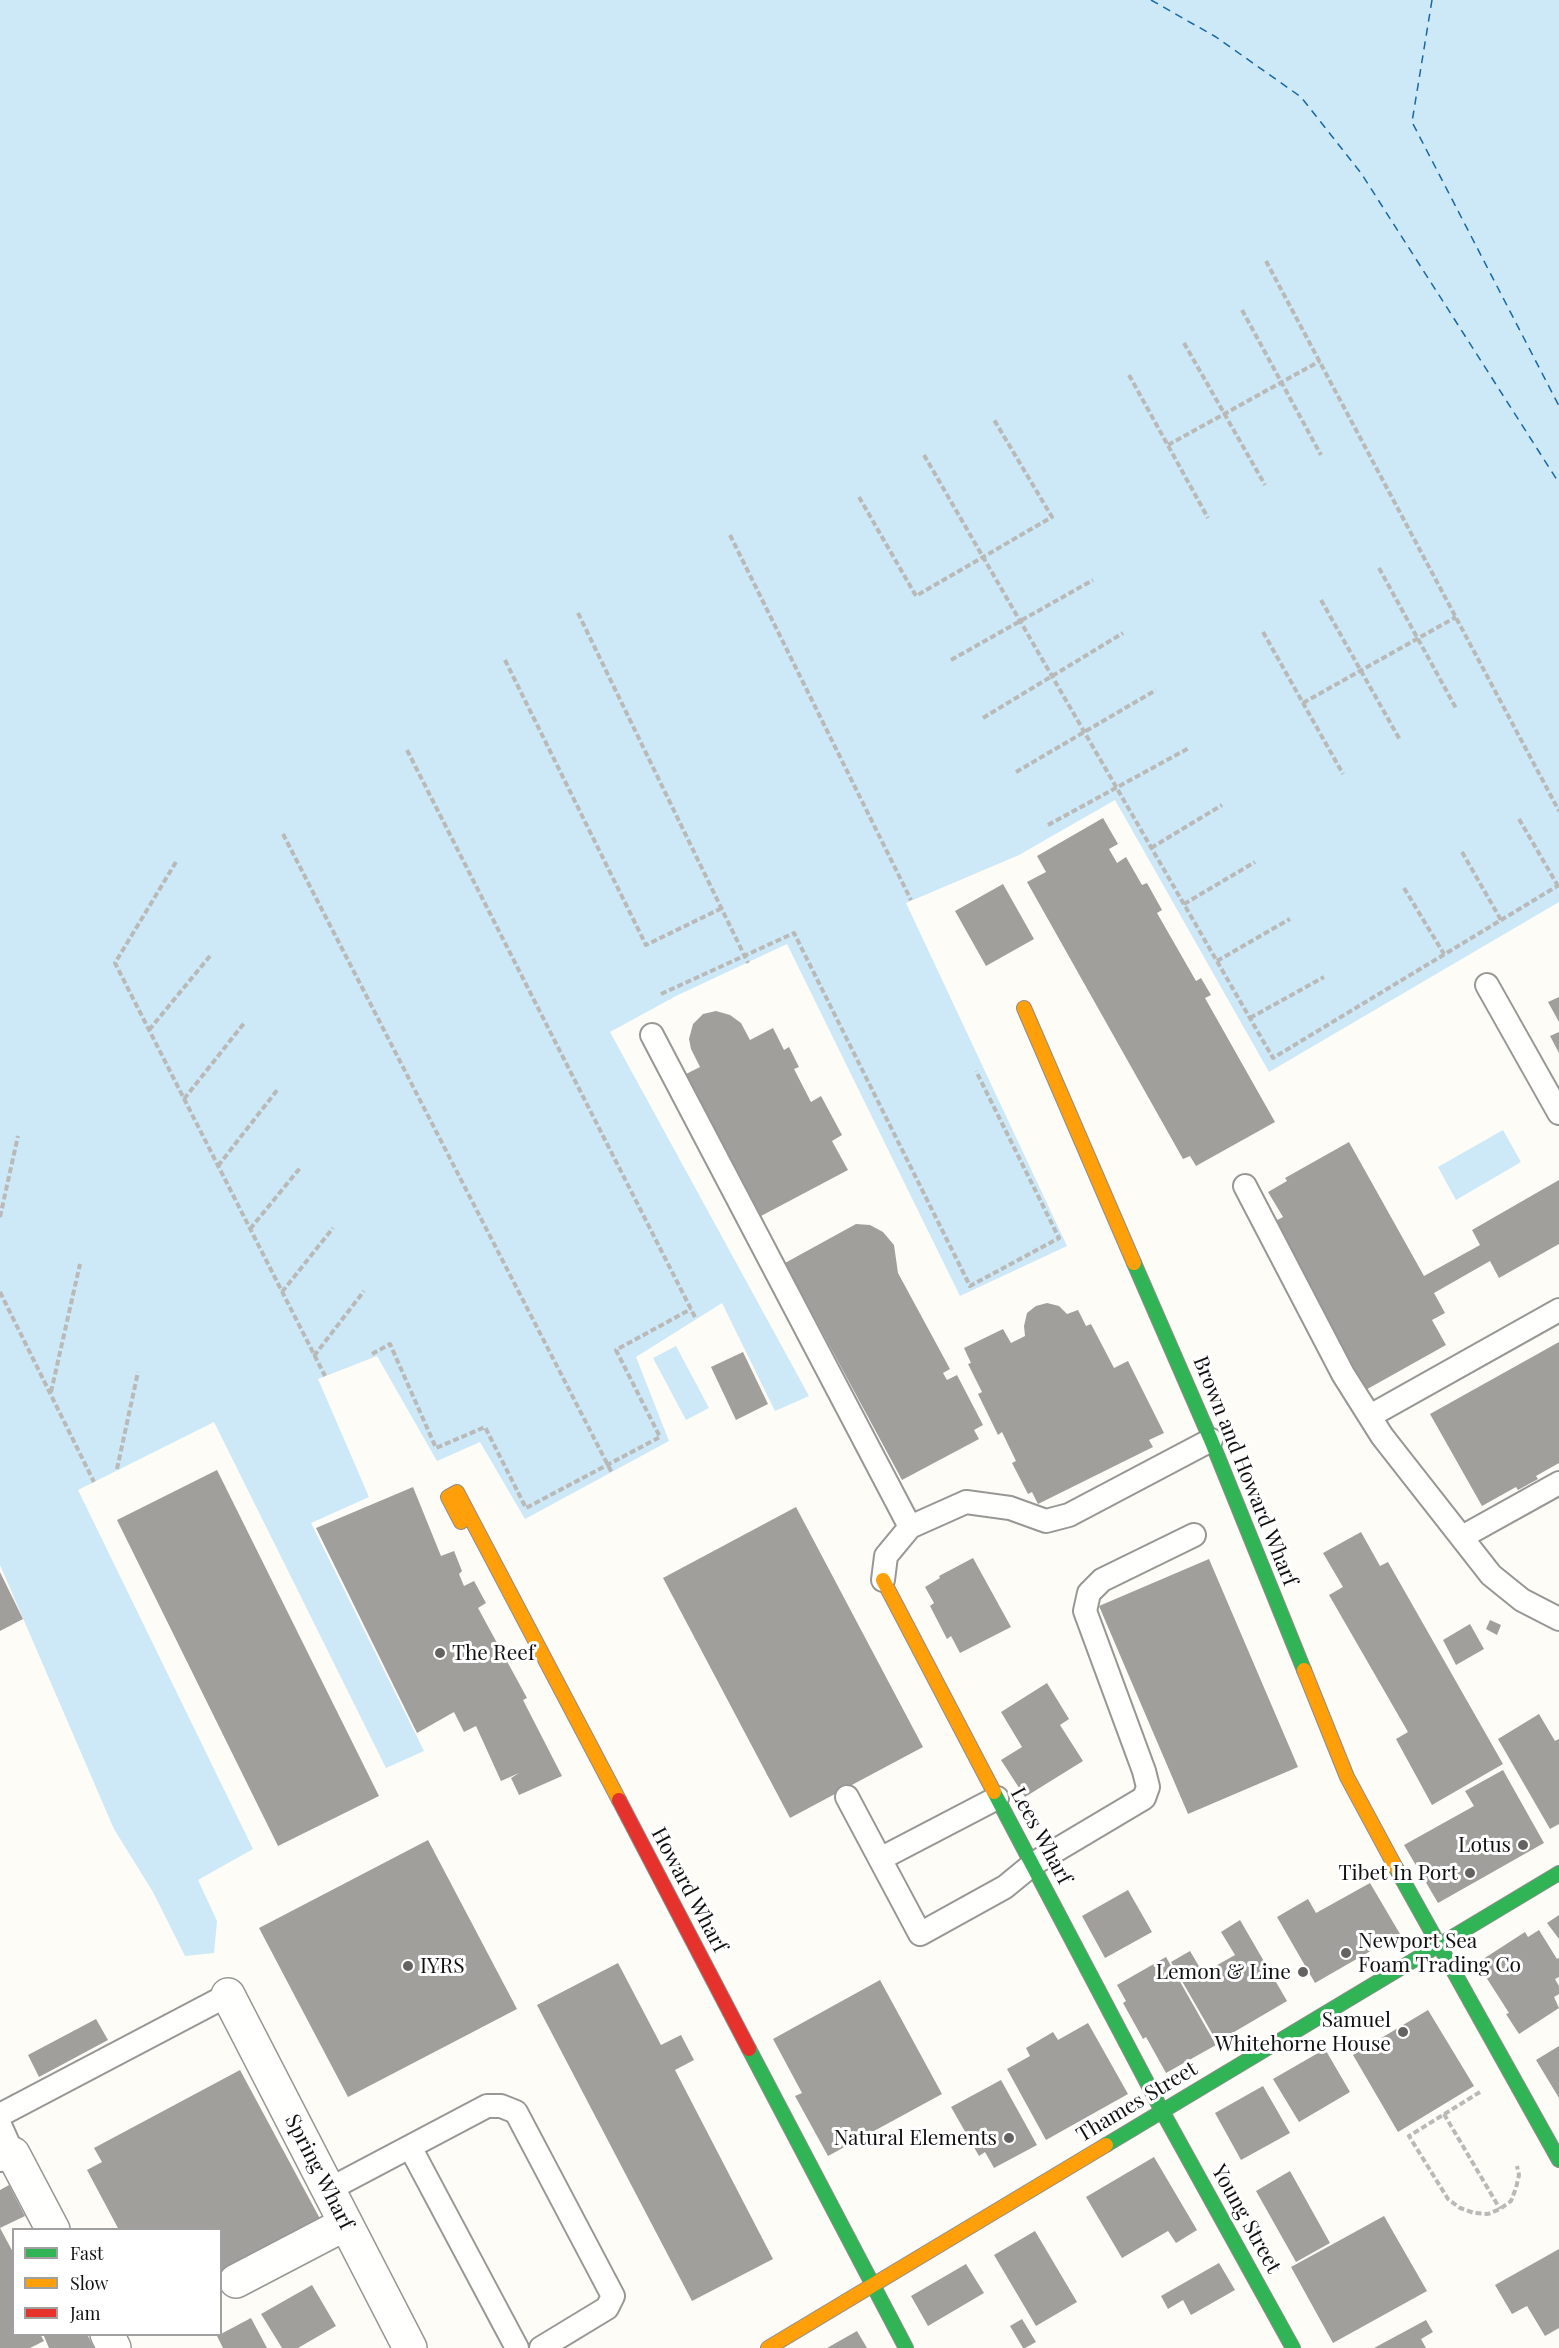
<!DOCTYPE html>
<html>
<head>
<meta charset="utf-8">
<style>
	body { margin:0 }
	#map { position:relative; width:1559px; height:2348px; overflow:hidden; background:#fdfcf7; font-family:"Playfair Display",serif }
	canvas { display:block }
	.legend { position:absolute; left:12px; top:2228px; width:210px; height:108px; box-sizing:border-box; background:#fff; border:2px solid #a0a0a0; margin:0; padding:8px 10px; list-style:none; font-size:18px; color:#111 }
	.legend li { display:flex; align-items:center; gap:12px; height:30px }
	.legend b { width:30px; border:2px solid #a0a0a0 }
</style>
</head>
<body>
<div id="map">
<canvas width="1559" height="2348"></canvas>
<ul class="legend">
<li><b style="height:8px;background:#30b455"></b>Fast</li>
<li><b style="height:8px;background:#ff9f0a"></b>Slow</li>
<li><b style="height:8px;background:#e5322d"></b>Jam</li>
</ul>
</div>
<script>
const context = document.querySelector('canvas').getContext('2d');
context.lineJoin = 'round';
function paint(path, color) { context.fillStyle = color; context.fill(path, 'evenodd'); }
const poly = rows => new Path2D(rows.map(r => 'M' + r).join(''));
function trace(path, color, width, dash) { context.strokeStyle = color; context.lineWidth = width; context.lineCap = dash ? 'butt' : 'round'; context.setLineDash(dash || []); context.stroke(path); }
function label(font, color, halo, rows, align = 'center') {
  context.font = font + ' "Playfair Display",serif'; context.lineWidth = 6; context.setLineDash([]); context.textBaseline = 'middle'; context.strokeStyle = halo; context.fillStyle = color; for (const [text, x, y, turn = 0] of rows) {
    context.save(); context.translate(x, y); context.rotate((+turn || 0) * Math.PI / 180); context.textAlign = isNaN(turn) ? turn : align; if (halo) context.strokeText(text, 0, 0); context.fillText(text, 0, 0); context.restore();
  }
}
const water = poly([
	[0,0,1559,0,1559,902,1269,1072,1115,800,1019,855,906,903,1067,1246,960,1296,787,944,676,996,610,1032,809,1396,775,1411,722,1303,636,1357,669,1441,525,1519,480,1442,437,1461,377,1356,318,1379,369,1497,311,1523,424,1751,386,1768,214,1422,78,1490,253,1849,198,1880,217,1921,214,1953,185,1956,153,1892,114,1829,0,1565],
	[1503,1130,1521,1162,1456,1200,1438,1167],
	[676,1346,709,1408,686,1420,653,1358]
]);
const ferry = poly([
	[1151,0,1216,37,1301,97,1361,173,1559,483],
	[1432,0,1412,122,1559,406]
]);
const building = poly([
	[1103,818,1118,844,1109,849,1117,863,1126,857,1142,885,1147,883,1162,910,1157,913,1196,981,1201,978,1211,995,1205,998,1275,1122,1196,1166,1190,1156,1183,1159,1027,882,1046,872,1037,856],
	[1003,884,1034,939,986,966,955,911],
	[1559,997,1559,1022,1548,1002],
	[716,1011,730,1015,741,1023,750,1040,773,1028,784,1050,789,1047,799,1067,794,1069,811,1102,821,1096,842,1135,832,1141,848,1170,761,1216,686,1074,700,1067,691,1049,689,1039,693,1024,703,1014],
	[1559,1032,1559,1053,1550,1036],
	[1349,1142,1424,1276,1480,1245,1472,1230,1559,1180,1559,1244,1499,1278,1490,1261,1434,1293,1445,1313,1432,1320,1446,1345,1362,1392,1268,1225,1283,1217,1268,1192,1287,1181,1285,1178],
	[856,1224,870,1225,883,1232,894,1245,898,1273,950,1369,943,1373,947,1380,957,1375,983,1425,974,1430,979,1439,902,1480,785,1263],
	[1047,1303,1059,1306,1067,1314,1078,1310,1086,1326,1091,1324,1114,1368,1128,1361,1164,1433,1149,1440,1153,1447,1038,1504,1032,1492,1028,1494,1012,1463,1016,1461,1002,1432,998,1435,978,1394,982,1392,968,1364,971,1363,964,1348,1003,1329,1011,1343,1025,1336,1024,1326,1027,1313,1036,1306],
	[1559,1342,1559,1463,1536,1476,1538,1479,1518,1490,1516,1487,1482,1506,1430,1414],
	[743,1352,768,1404,736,1420,711,1367],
	[217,1470,379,1796,278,1846,117,1520],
	[413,1487,441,1556,454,1551,462,1571,459,1574,464,1586,474,1581,486,1603,478,1608,527,1698,523,1700,562,1776,519,1795,511,1778,519,1773,501,1781,476,1726,464,1732,454,1712,417,1733,316,1528],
	[796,1507,923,1747,790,1818,663,1578],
	[1361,1532,1380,1566,1388,1562,1503,1764,1432,1805,1396,1739,1408,1732,1329,1595,1343,1587,1323,1553],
	[973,1558,1011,1627,960,1653,951,1636,947,1639,930,1606,934,1603,925,1587,940,1578,939,1576],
	[1209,1559,1298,1767,1188,1814,1099,1606],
	[0,1572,23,1619,0,1631],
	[1490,1620,1501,1625,1497,1635,1486,1629],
	[1470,1624,1484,1649,1456,1665,1443,1640],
	[1047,1683,1069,1719,1060,1725,1083,1761,1025,1797,1001,1760,1022,1747,1001,1712],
	[1539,1714,1555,1741,1559,1739,1559,1824,1550,1829,1498,1739],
	[1503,1770,1544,1843,1438,1903,1404,1845,1474,1806,1465,1791],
	[428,1840,517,2009,348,2097,259,1928],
	[1370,1883,1400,1934,1315,1983,1277,1917,1308,1899,1316,1913],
	[1128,1890,1152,1932,1105,1958,1082,1916],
	[1559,1915,1559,1939,1547,1923],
	[1240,1920,1287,2001,1217,2042,1171,1962,1190,1951,1203,1973,1235,1955,1221,1932],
	[1539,1930,1557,1959,1559,1958,1559,1977,1555,1979,1559,1986,1559,1994,1554,1997,1559,2008,1519,2034,1506,2014,1509,2013,1477,1963,1525,1932,1528,1937],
	[1166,1957,1216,2045,1166,2073,1146,2037,1143,2039,1123,2003,1126,2001,1117,1985],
	[618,1963,661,2045,681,2035,694,2060,675,2070,773,2259,692,2301,537,2005],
	[880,1980,942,2094,828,2156,795,2096,802,2093,773,2039],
	[1428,2010,1474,2086,1398,2132,1353,2055],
	[96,2019,108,2040,39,2077,28,2055],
	[1088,2023,1128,2094,1046,2140,1007,2069,1030,2056,1026,2048,1053,2032,1058,2040],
	[1559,2046,1559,2098,1536,2060],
	[1325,2049,1350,2092,1299,2122,1273,2079],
	[240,2070,325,2228,220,2284,220,2230,119,2230,87,2170,102,2162,94,2148],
	[1001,2080,1037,2145,994,2168,985,2152,979,2156,951,2107],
	[1263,2086,1290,2133,1241,2160,1215,2113],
	[1154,2157,1197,2230,1176,2243,1168,2231,1122,2258,1086,2197],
	[1290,2171,1330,2243,1296,2262,1256,2191],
	[9,2185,25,2216,0,2228,14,2254,14,2334,40,2334,44,2341,30,2348,0,2348,0,2190],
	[1384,2216,1427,2291,1333,2343,1291,2267],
	[1035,2231,1077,2302,1036,2326,994,2255],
	[1559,2249,1559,2328,1545,2336,1527,2306,1512,2314,1495,2285],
	[1219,2263,1235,2290,1191,2315,1183,2300,1168,2309,1161,2296],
	[966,2264,984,2293,928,2326,911,2296],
	[312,2285,336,2326,298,2348,282,2348,261,2314],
	[251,2318,267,2348,223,2348,217,2336],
	[1022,2319,1036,2342,1025,2348,1023,2348,1010,2326],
	[1426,2320,1433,2332,1421,2339,1426,2348,1374,2348],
	[857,2331,867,2348,827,2348],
	[43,2334,87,2334,94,2348,49,2348]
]);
const path = poly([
	[1266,261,1559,811],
	[1242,310,1321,455],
	[1184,343,1265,485],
	[1129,375,1208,518],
	[1168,445,1320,361],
	[924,455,1273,1058,1559,885],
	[859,497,916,596,1052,517,993,418],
	[730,535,911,900],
	[1379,568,1457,710],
	[1321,600,1400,740],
	[578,613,748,963],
	[1263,632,1343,774],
	[505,660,646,945,722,908],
	[951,660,1093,580],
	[1303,703,1456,617],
	[983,718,1123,633],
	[407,750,696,1319],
	[1016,772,1156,690],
	[1519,819,1558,886],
	[1048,825,1189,748],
	[283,834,612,1473],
	[1151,848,1222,805],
	[1462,852,1501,920],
	[176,862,115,963,325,1376],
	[1404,888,1444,954],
	[1184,904,1255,862],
	[1217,961,1290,919],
	[661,994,794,933,970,1286,1059,1238,976,1071],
	[1250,1018,1324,977],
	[149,1030,210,956],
	[184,1099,245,1022],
	[218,1166,278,1089],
	[0,1217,18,1136],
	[250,1229,300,1168],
	[0,1292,94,1482],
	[282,1292,333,1228],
	[372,1354,390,1344,436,1448,485,1427,526,1508,660,1437,616,1350,691,1309],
	[314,1356,364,1291],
	[51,1392,80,1264],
	[117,1469,138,1372],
	[1480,2092,1409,2136,1448,2199,1460,2208,1474,2213,1488,2214,1500,2209,1511,2201,1516,2188,1519,2175,1517,2166],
	[1444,2114,1500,2209]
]);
const lane = poly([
	[1487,985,1559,1113],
	[652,1035,910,1527],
	[1245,1186,1343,1374,1382,1436,1491,1575,1522,1600,1559,1619],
	[1370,1416,1559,1310],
	[1462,1537,1559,1483],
	[883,1580,886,1556,910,1527,966,1502,1010,1508,1046,1521,1069,1515,1211,1440],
	[847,1797,880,1859],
	[997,1798,880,1859,920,1934,1005,1887,1033,1864,1144,1798,1148,1787,1144,1771,1085,1611,1089,1593,1102,1580,1194,1535],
	[0,2115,228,1995],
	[0,2125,13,2154,1,2160],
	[410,2147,517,2348],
	[328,2190,487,2106,501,2106,516,2112,613,2296,607,2308,541,2348]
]);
const street = poly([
	[228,1995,410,2348],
	[13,2154,53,2230],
	[236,2281,345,2224],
	[107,2334,114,2348]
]);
const fast = poly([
	[1134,1263,1211,1440,1304,1670],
	[994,1792,1162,2111,1293,2348],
	[1396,1868,1559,2160],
	[749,2049,906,2348],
	[1106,2145,1559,1873]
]);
const slow = poly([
	[1024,1008,1134,1263],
	[468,1514,461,1522,448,1497,457,1492,619,1800],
	[883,1580,994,1792],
	[1304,1670,1347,1777,1396,1868],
	[768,2348,1106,2145]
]);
const jam = poly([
	[619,1800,749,2049]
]);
const markers = [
	[440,1653,6,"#646362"],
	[1523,1845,6,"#646362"],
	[1470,1873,6,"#646362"],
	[1346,1953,6,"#646362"],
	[408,1966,6,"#646362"],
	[1303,1972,6,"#646362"],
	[1403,2032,6,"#646362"],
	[1009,2138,6,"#646362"]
];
const streetNames = [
	["Brown and Howard Wharf",1245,1471,68],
	["Lees Wharf",1041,1836,62],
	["Howard Wharf",689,1890,62],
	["Thames Street",1137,2102,-31],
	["Spring Wharf",319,2172,63],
	["Young Street",1246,2219,61]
];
const poiNames = [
	["The Reef",452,1653,"left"],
	["Lotus",1511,1845],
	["Tibet In Port",1458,1873],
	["Newport Sea",1358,1941,"left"],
	["Foam Trading Co",1358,1965,"left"],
	["IYRS",420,1966,"left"],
	["Lemon & Line",1291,1972],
	["Samuel",1391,2020],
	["Whitehorne House",1391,2044],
	["Natural Elements",997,2138]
];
paint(water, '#cde8f7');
trace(ferry, '#1768a6', 1.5, [8, 6]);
paint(building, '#a19f9c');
trace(lane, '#979795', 26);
trace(street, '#979795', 36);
trace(fast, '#8e8d8b', 16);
trace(slow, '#8e8d8b', 16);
trace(jam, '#8e8d8b', 16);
trace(path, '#b9b9b8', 4, [6, 3]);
trace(lane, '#fffffe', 22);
trace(street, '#fffffe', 33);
trace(fast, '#30b455', 14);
trace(slow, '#ff9f0a', 14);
trace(jam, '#e5322d', 14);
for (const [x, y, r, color] of markers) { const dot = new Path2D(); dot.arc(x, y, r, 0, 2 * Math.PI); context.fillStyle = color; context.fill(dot); trace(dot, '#fff', 2); }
label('21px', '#111', '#fff', streetNames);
label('21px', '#111', '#fff', poiNames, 'right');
</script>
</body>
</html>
